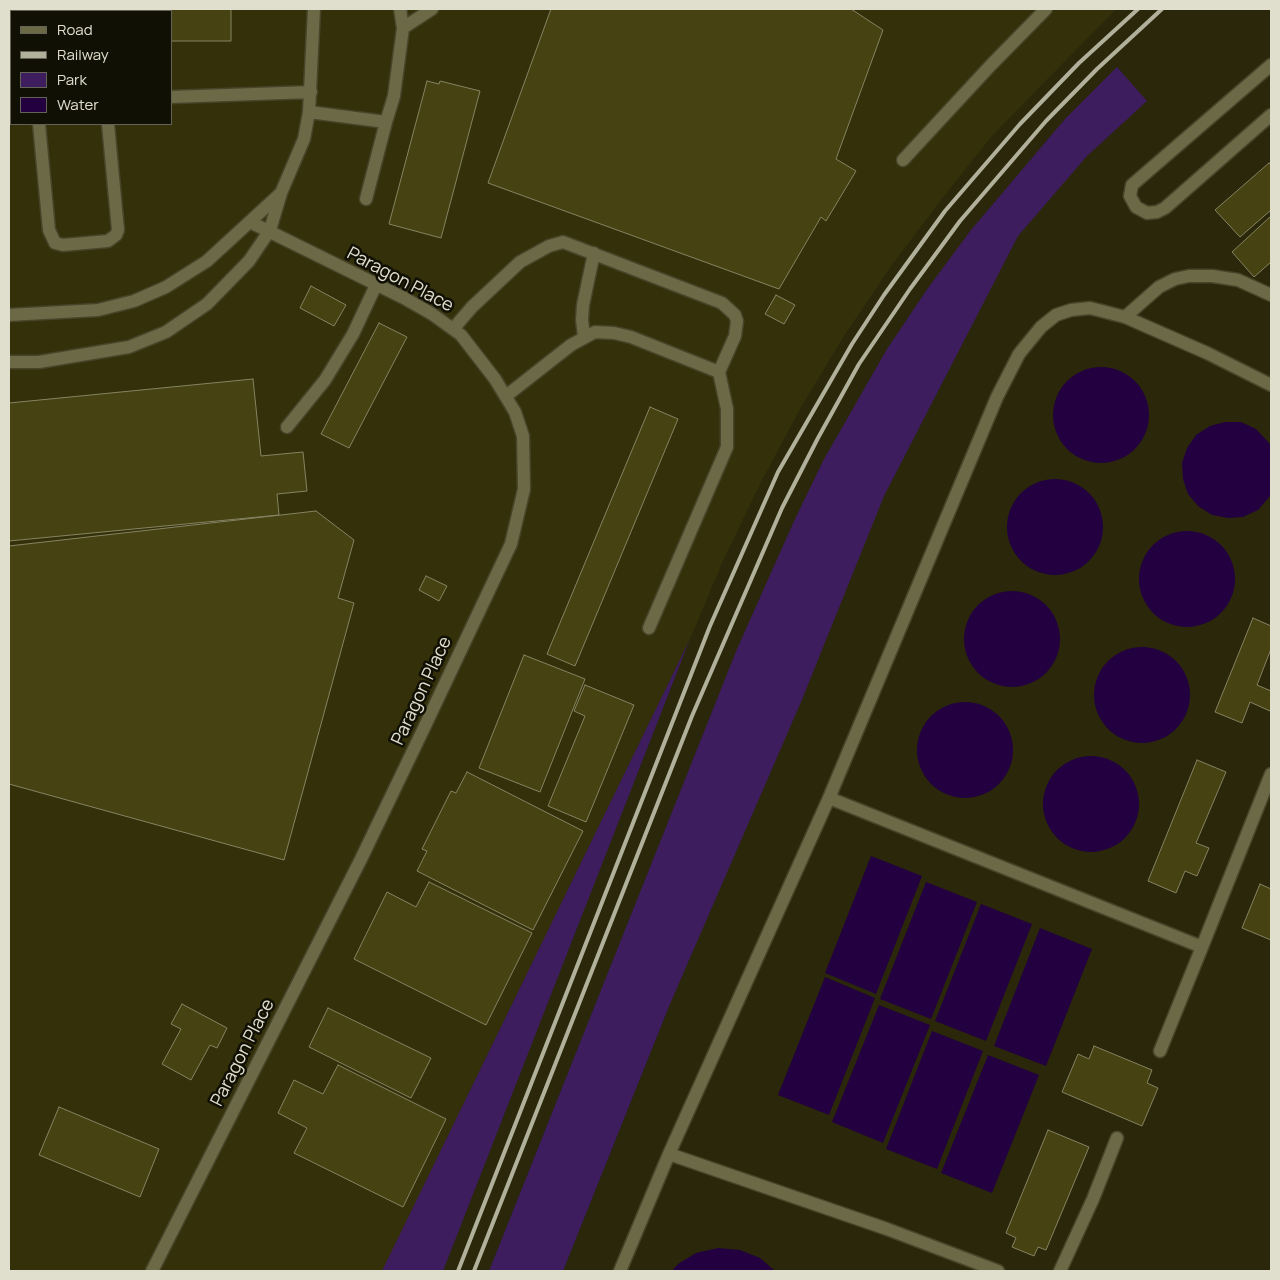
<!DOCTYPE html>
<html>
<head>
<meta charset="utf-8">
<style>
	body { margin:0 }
	#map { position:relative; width:1280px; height:1280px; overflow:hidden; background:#2a270a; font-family:Manrope,sans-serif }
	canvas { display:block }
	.frame { position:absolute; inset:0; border:10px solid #e0dfce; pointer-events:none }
	.legend { position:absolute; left:10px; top:10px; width:162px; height:115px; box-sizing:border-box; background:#111005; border:1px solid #646355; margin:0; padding:6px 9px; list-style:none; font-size:15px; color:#e0dfce }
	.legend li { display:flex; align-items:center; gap:10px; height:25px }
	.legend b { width:25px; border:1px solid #646355 }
</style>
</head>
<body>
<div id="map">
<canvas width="1280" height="1280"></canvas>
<div class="frame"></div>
<ul class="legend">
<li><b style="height:6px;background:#6c6947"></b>Road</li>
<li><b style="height:6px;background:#b1b09b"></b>Railway</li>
<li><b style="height:14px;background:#3d1d5e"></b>Park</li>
<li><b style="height:14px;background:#230040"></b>Water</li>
</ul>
</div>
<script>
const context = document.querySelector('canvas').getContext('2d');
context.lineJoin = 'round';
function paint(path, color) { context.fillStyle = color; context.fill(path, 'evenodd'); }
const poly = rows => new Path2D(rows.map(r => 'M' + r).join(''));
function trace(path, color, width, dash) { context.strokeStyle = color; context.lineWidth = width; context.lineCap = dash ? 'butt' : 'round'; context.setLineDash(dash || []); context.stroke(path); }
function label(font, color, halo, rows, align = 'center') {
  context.font = font + ' Manrope,sans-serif'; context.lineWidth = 5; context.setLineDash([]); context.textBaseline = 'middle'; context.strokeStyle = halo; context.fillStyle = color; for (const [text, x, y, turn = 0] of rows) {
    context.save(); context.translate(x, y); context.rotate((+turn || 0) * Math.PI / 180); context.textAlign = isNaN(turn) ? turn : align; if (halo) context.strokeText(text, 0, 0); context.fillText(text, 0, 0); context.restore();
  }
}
const built = poly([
	[9,9,1116,9,992,136,941,200,892,265,844,336,800,409,760,484,723,561,690,639,382,1271,9,1271],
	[11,11,171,11,171,124,11,124]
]);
const green = poly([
	[1117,67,1147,101,1087,156,1018,236,884,496,801,702,670,1004,563,1271,489,1271,737,649,795,519,823,461,887,349,928,288,971,230,1065,119],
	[690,639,443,1271,382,1271]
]);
const water = poly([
	'1053 415a48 48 0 1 1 96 0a48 48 0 1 1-96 0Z',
	[1225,422,1241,422,1256,429,1271,445,1271,495,1258,510,1243,517,1228,518,1212,515,1198,506,1188,494,1183,479,1182,463,1187,448,1196,435,1210,426],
	'1007 527a48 48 0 1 1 96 0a48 48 0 1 1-96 0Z',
	'1139 579a48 48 0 1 1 96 0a48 48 0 1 1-96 0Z',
	'964 639a48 48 0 1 1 96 0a48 48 0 1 1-96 0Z',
	'1094 695a48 48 0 1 1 96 0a48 48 0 1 1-96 0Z',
	'917 750a48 48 0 1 1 96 0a48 48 0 1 1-96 0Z',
	'1043 804a48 48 0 1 1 96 0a48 48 0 1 1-96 0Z',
	[871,856,922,876,876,994,825,973],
	[926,882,977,902,931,1019,880,999],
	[981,904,1032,924,986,1041,935,1021],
	[1040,928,1092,949,1046,1066,994,1046],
	[825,977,875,998,829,1115,778,1095],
	[879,1005,930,1025,883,1143,832,1122],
	[932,1031,983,1051,937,1169,886,1149],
	[988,1055,1039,1075,992,1193,941,1173],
	[718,1248,740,1250,760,1258,775,1271,672,1271,678,1264,696,1253]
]);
const building = poly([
	[9,9,231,9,231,41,171,41,171,11,11,11,11,41,9,41,9,9],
	[551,9,851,9,883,30,836,159,856,171,826,221,821,217,779,289,488,183,551,9],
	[427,81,439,84,440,81,480,91,441,238,389,224,427,81],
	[1269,163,1271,165,1271,210,1240,237,1215,210,1269,163],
	[1271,216,1271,262,1254,277,1232,252,1271,216],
	[311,286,346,305,334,326,300,308,311,286],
	[776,295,795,305,784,324,765,314,776,295],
	[379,323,407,337,349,448,321,434,379,323],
	[253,379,261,456,303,452,307,491,277,494,279,515,9,541,9,403,253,379],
	[650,407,678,419,575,666,547,654,650,407],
	[316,511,354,540,338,598,354,603,284,860,9,784,9,546,316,511],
	[426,576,447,586,439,601,419,590,426,576],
	[1253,618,1271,626,1271,649,1257,685,1271,691,1271,709,1270,711,1250,702,1242,723,1215,712,1253,618],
	[524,655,585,679,540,792,479,768,524,655],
	[585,685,634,705,586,822,548,806,585,716,574,711,585,685],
	[1197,760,1226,772,1196,843,1209,848,1197,876,1185,871,1176,893,1148,881,1197,760],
	[467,772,583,831,533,930,417,871,427,851,422,849,451,791,456,793,467,772],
	[429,882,532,933,486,1025,354,959,387,892,416,907,429,882],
	[1260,884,1271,889,1271,940,1242,928,1260,884],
	[182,1004,227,1028,217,1048,210,1045,191,1080,162,1064,181,1029,171,1024,182,1004],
	[328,1008,431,1058,411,1098,309,1047,328,1008],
	[1094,1046,1152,1070,1147,1083,1158,1088,1142,1126,1062,1092,1078,1054,1089,1059,1094,1046],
	[338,1065,446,1119,403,1207,294,1153,307,1128,278,1113,294,1080,323,1094,338,1065],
	[59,1107,159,1149,140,1197,39,1155,59,1107],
	[1048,1130,1089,1147,1046,1250,1038,1247,1034,1256,1012,1247,1016,1238,1006,1233,1048,1130]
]);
const minor = poly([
	[400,9,403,28],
	[1271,65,1132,185,1130,196,1136,207,1147,213,1157,212,1165,208,1271,115],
	[171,97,311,92],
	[9,105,11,105],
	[309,112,386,122,394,96,403,28,432,9],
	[39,124,49,230,55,243,63,245,108,241,116,235,118,230,108,124],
	[903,160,991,65,1046,9],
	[366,199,386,122],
	[9,315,98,310,134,301,166,287,207,261,281,193],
	[1125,317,1159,287,1175,279,1189,276,1212,276,1238,280,1271,295],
	[453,329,472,307,520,262,549,246,563,242,722,303,735,315,737,321,735,336,719,372,727,409,727,447,649,628],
	[584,336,582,320,583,305,594,253],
	[9,362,39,362,129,347,166,332,207,304,249,261,270,230,281,193,304,139,309,112,314,9],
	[506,396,571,345,595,332,614,333,631,337,719,372],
	[287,427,325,380,353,334,376,285],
	[829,798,1202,947,1271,774],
	[1160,1051,1202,947],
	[669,1154,887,1229,998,1271],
	[152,1271,361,859,424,728,511,544,524,489,523,436,515,412,495,379,461,335,432,314,404,298,250,222],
	[620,1271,669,1154,829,798,997,397,1019,354,1041,327,1056,315,1071,310,1090,308,1125,317,1207,353,1271,385],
	[1060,1271,1093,1199,1117,1138]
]);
const rail = poly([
	[458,1271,710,626,778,472,852,344,884,295,945,211,1020,124,1079,63,1138,9],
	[474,1271,692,716,782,508,818,438,859,364,910,289,960,221,1046,121,1097,69,1162,9]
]);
const streetNames = [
	["Paragon Place",400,280,28],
	["Paragon Place",422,691,-65],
	["Paragon Place",243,1053,-63]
];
paint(built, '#34300a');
paint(green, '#3d1d5e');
paint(water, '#230040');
paint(building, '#474211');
trace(building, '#858363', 1);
trace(minor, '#474429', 15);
trace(minor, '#6c6947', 12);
trace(rail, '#b1b09b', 4);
label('18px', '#e0dfce', '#111005', streetNames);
</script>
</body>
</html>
